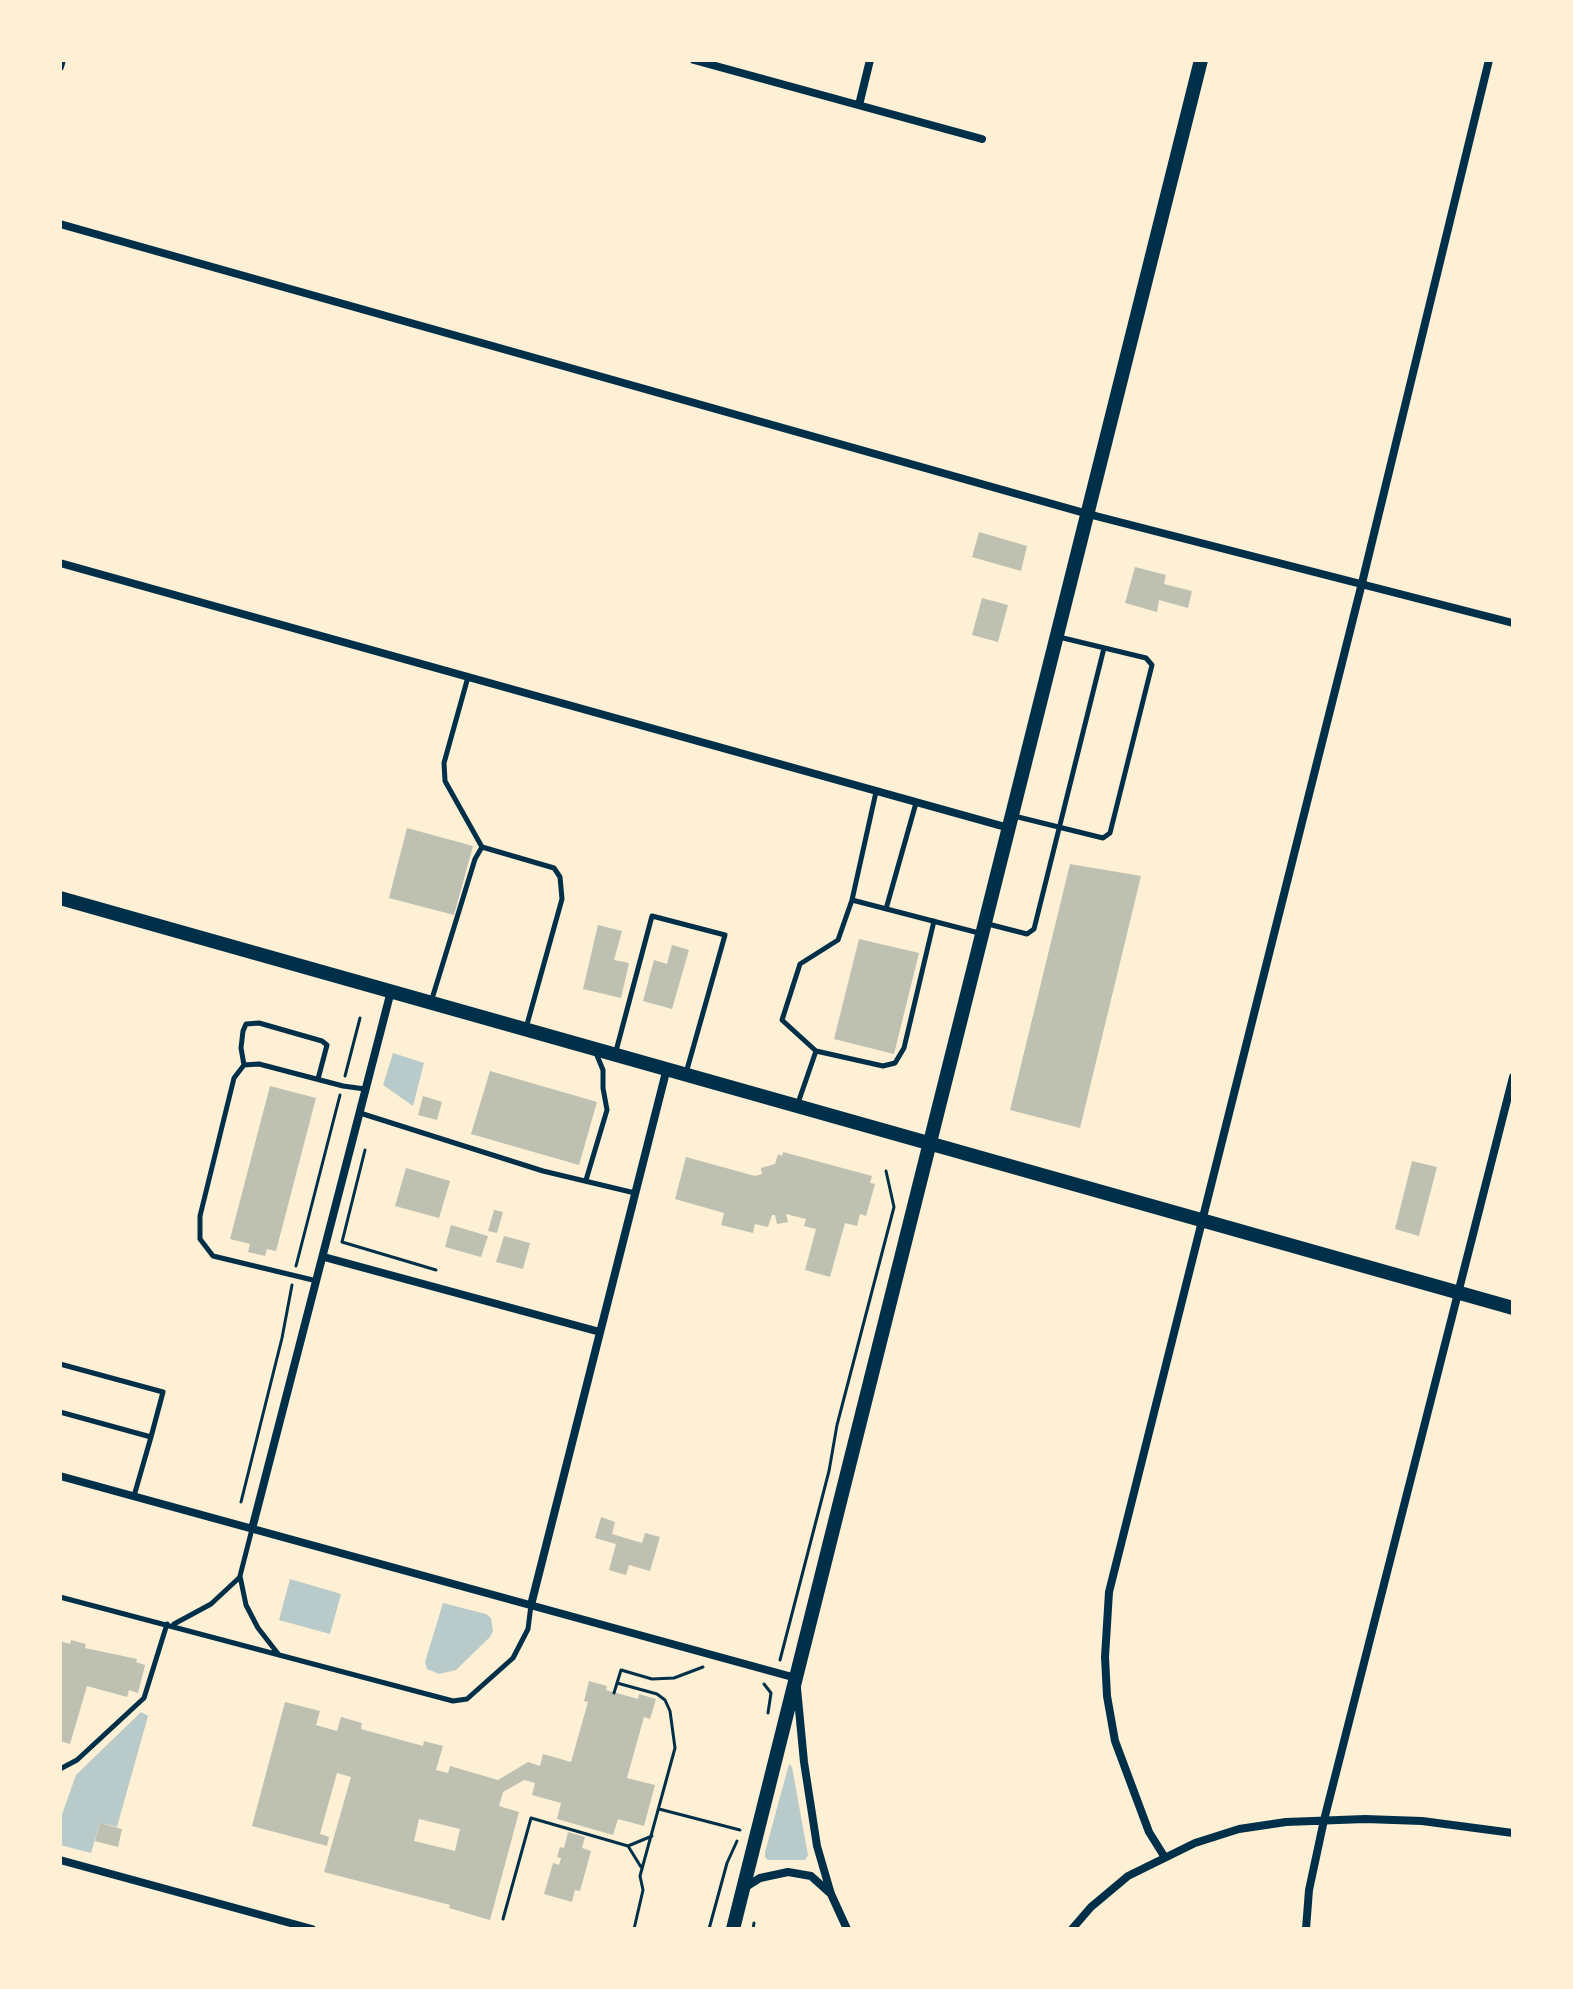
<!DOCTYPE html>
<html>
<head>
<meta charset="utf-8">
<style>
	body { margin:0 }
	#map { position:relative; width:1573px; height:1989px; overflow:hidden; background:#fdf0d5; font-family:"PT Sans Narrow",sans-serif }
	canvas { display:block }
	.frame { position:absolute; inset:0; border:62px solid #fdf0d5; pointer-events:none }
</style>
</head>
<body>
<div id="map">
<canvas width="1573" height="1989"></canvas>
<div class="frame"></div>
</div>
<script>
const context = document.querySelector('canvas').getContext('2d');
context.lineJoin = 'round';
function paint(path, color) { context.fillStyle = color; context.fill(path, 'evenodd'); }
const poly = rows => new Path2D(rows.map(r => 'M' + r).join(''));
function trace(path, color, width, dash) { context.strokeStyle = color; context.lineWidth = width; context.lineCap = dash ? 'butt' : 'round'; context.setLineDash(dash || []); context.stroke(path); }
const green = poly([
	[393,1053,424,1063,413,1106,383,1085],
	[290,1579,341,1594,330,1634,279,1620],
	[443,1603,486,1614,491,1618,493,1631,490,1637,456,1670,439,1674,427,1669,425,1662],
	[141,1712,148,1716,117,1827,100,1823,91,1853,60,1845,60,1820,76,1775],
	[789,1764,792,1767,808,1855,805,1860,768,1860,765,1857,765,1852]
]);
const building = poly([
	[979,532,1027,546,1021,571,972,557],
	[1135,567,1166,575,1164,584,1192,591,1188,608,1159,600,1157,612,1125,603],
	[982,598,1008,605,998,642,972,635],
	[407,828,473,846,454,915,389,898],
	[1070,864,1141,876,1080,1128,1010,1110],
	[598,925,622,931,614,960,629,963,621,998,583,989],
	[859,939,919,953,894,1054,834,1039],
	[672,945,689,950,672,1009,643,1001,654,960,667,964],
	[490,1071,597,1102,579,1165,471,1134],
	[270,1086,316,1098,276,1251,267,1249,265,1256,248,1252,250,1244,230,1239],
	[423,1096,442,1102,437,1120,418,1115],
	[783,1152,872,1176,870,1183,875,1184,866,1216,860,1214,857,1226,845,1223,830,1277,805,1270,816,1229,804,1226,806,1219,786,1214,788,1222,777,1224,775,1215,772,1215,768,1227,755,1224,753,1233,721,1225,724,1213,675,1199,686,1157,755,1176,762,1174,761,1168,775,1164,778,1154,782,1156],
	[1412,1161,1437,1167,1419,1236,1395,1229],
	[406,1168,450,1181,439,1218,395,1206],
	[494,1210,503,1212,497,1233,488,1231],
	[451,1225,488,1236,481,1257,445,1247],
	[504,1236,530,1243,523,1269,496,1262],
	[601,1517,615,1522,612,1534,642,1543,645,1533,660,1537,650,1571,629,1565,626,1575,609,1570,616,1544,595,1538],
	[71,1640,86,1644,85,1648,137,1659,136,1662,145,1665,138,1693,129,1690,127,1697,87,1686,70,1744,60,1741,60,1641,70,1644],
	[589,1681,607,1686,606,1690,638,1699,639,1694,656,1699,650,1719,644,1717,627,1778,655,1785,644,1826,618,1819,613,1835,557,1819,561,1803,532,1795,535,1783,524,1780,503,1792,499,1806,519,1812,490,1920,449,1908,450,1905,324,1872,351,1777,337,1773,320,1834,329,1837,327,1846,252,1826,285,1702,320,1711,316,1725,337,1731,341,1717,362,1723,361,1729,423,1746,424,1741,443,1746,436,1770,448,1773,450,1766,498,1780,528,1762,540,1766,543,1754,571,1762,588,1702,584,1701],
	[419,1819,460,1829,455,1851,414,1841],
	[100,1823,122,1829,118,1847,95,1841],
	[568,1832,585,1837,582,1848,591,1851,580,1891,575,1890,572,1902,544,1894,553,1863,559,1865,561,1858,557,1857,560,1847,564,1848]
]);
const path = poly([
	[345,1076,360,1018],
	[365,1150,342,1242,436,1270],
	[296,1266,340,1095],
	[241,1502,282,1338,292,1285],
	[780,1660,829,1471,837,1425,894,1207,886,1171],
	[617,1683,657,1694,665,1700,670,1711,675,1748,640,1876,643,1890,634,1929],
	[764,1684,771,1693,768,1713],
	[614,1693,621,1670,652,1679,674,1678,703,1667],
	[659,1809,740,1830],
	[628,1846,641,1867],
	[503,1919,531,1818,628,1846,652,1836],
	[709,1929,727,1863,737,1841],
	[753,1929,754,1923]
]);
const service = poly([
	[468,677,444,763,445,781,482,847],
	[876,792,852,900,838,940,800,964,782,1020,816,1051,883,1066,895,1063,904,1048,934,921],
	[1014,816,1103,838,1110,833,1152,665,1146,658,1059,637],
	[852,900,979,933],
	[886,909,916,803],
	[988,924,1027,934,1034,929,1104,648],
	[431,1002,475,859,482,847,554,868,560,877,562,899,526,1028],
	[616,1051,652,916,725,935,686,1073],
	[244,1065,241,1048,243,1031,246,1024,259,1023,322,1041,327,1045,318,1079],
	[798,1103,816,1051],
	[360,1113,543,1171,635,1193],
	[586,1180,607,1110,603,1088,603,1070,596,1053],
	[317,1281,213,1256,200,1239,200,1216,234,1078,244,1065,259,1064,343,1086,365,1089],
	[60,1364,163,1392,151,1437],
	[60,1412,151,1437,134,1496],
	[252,1529,240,1576,246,1605,258,1628,279,1655],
	[60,1597,453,1701,467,1699,513,1658,528,1629,531,1605],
	[174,1624,211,1604,240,1577],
	[60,1769,77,1760,144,1698,167,1624]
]);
const minor = poly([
	[694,60,982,139],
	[60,67,62,60],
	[859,105,870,60],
	[60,224,1088,514,1513,623],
	[60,563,1009,828],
	[324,1257,600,1332],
	[60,1476,796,1678,804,1762,817,1846,831,1894,847,1929],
	[252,1529,391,991],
	[531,1605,667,1068],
	[1164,1856,1149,1832,1115,1741,1107,1696,1105,1657,1109,1592,1362,583,1489,60],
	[60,1860,312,1929],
	[744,1888,760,1878,788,1872,811,1876,831,1894],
	[1072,1929,1091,1907,1128,1876,1195,1843,1239,1829,1286,1822,1365,1819,1422,1821,1513,1833],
	[1306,1929,1309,1890,1324,1820,1513,1077]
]);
const secondary = poly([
	[60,898,1513,1308],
	[733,1929,1201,60]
]);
paint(green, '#b9caca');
paint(building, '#bec0b2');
trace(path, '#003049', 3);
trace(service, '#003049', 5);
trace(minor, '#003049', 8);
trace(secondary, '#003049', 14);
</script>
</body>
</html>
